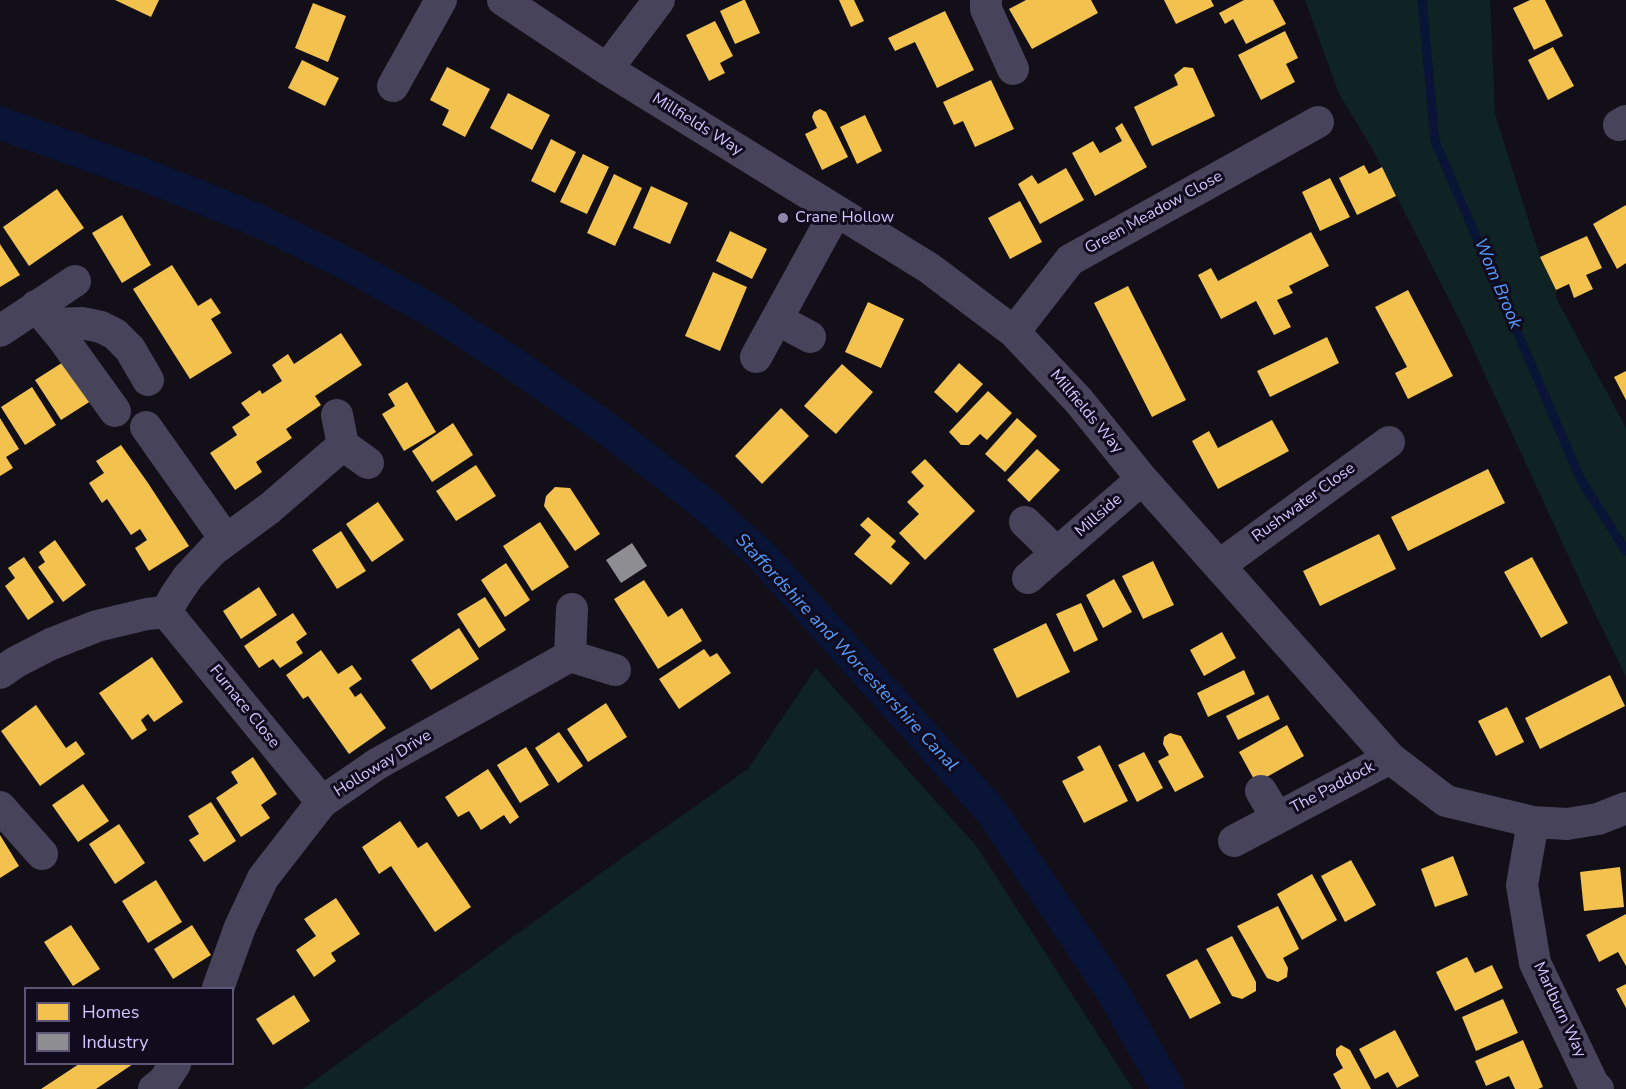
<!DOCTYPE html>
<html>
<head>
<meta charset="utf-8">
<style>
	body { margin:0 }
	#map { position:relative; width:1626px; height:1089px; overflow:hidden; background:#120f19; font-family:"Nunito Sans",sans-serif }
	canvas { display:block }
	.legend { position:absolute; left:24px; top:987px; width:210px; height:78px; box-sizing:border-box; background:#100b1d; border:2px solid #5e5677; margin:0; padding:8px 10px; list-style:none; font-size:18px; color:#d3c6ff }
	.legend li { display:flex; align-items:center; gap:12px; height:30px }
	.legend b { width:30px; border:2px solid #5e5677 }
</style>
</head>
<body>
<div id="map">
<canvas width="1626" height="1089"></canvas>
<ul class="legend">
<li><b style="height:16px;background:#f2c14e"></b>Homes</li>
<li><b style="height:16px;background:#8d8d92"></b>Industry</li>
</ul>
</div>
<script>
const context = document.querySelector('canvas').getContext('2d');
context.lineJoin = 'round';
function paint(path, color) { context.fillStyle = color; context.fill(path, 'evenodd'); }
const poly = rows => new Path2D(rows.map(r => 'M' + r).join(''));
function trace(path, color, width, dash) { context.strokeStyle = color; context.lineWidth = width; context.lineCap = dash ? 'butt' : 'round'; context.setLineDash(dash || []); context.stroke(path); }
function label(font, color, halo, rows, align = 'center') {
  context.font = font + ' "Nunito Sans",sans-serif'; context.lineWidth = 6; context.setLineDash([]); context.textBaseline = 'middle'; context.strokeStyle = halo; context.fillStyle = color; for (const [text, x, y, turn = 0] of rows) {
    context.save(); context.translate(x, y); context.rotate((+turn || 0) * Math.PI / 180); context.textAlign = isNaN(turn) ? turn : align; if (halo) context.strokeText(text, 0, 0); context.fillText(text, 0, 0); context.restore();
  }
}
const green = poly([
	[1305,0,1490,0,1495,114,1540,257,1556,290,1556,298,1626,428,1626,677,1590,603,1465,331,1372,148,1339,94],
	[816,668,977,847,1133,1089,303,1089,633,850,748,769]
]);
const homes = poly([
	[115,0,159,0,151,17],
	[743,0,745,0,760,33,735,44,720,11],
	[839,0,854,0,864,21,851,27],
	[1026,0,1091,0,1098,13,1032,49,1009,9],
	[1164,0,1211,0,1214,6,1176,24],
	[1244,0,1273,0,1286,24,1246,44,1233,19,1225,24,1219,13],
	[1530,0,1545,0,1563,36,1534,50,1513,8],
	[313,3,346,16,328,62,295,48],
	[945,11,974,70,937,88,915,42,895,51,888,38],
	[715,21,733,56,720,63,725,73,709,81,686,35],
	[1285,31,1298,58,1286,64,1295,82,1261,100,1238,55],
	[1553,47,1574,86,1548,100,1528,60],
	[302,60,339,78,325,106,288,88],
	[447,67,490,89,465,137,442,125,449,110,430,100],
	[1184,67,1193,68,1215,116,1152,146,1134,107,1178,85,1174,75],
	[991,80,1014,129,975,147,963,121,954,125,943,102],
	[508,93,550,115,532,150,490,128],
	[820,109,826,112,848,157,822,170,805,134,817,128,812,117,814,112],
	[865,115,882,151,857,164,840,127],
	[1122,123,1147,167,1095,196,1072,153,1093,141,1100,153,1122,141,1115,128],
	[551,139,576,152,555,193,531,181],
	[583,154,609,167,587,214,560,202],
	[1364,165,1369,174,1382,167,1396,196,1357,215,1339,178],
	[1066,168,1084,200,1040,224,1018,184,1032,175,1038,184],
	[614,174,642,188,615,246,587,233],
	[1330,178,1350,217,1320,231,1302,192],
	[651,186,688,203,670,244,633,228],
	[57,189,84,228,29,266,3,227],
	[1020,201,1042,242,1010,259,988,218],
	[1626,205,1626,263,1617,269,1593,224],
	[122,215,151,265,122,283,92,233],
	[730,231,767,249,752,279,716,261],
	[1311,232,1329,266,1289,286,1293,293,1277,300,1291,327,1274,335,1256,301,1221,319,1198,275,1211,268,1218,281],
	[1587,236,1602,268,1586,275,1593,289,1574,298,1569,284,1556,290,1540,257],
	[0,244,20,275,0,287],
	[172,265,198,306,211,298,221,313,211,319,232,353,190,379,133,289],
	[713,272,747,287,720,351,685,336],
	[1128,286,1186,400,1152,417,1094,303],
	[1408,290,1453,376,1408,399,1395,373,1407,367,1375,307],
	[868,302,904,319,881,368,845,352],
	[341,333,362,365,315,396,321,405,286,429,292,438,256,462,262,472,235,490,210,453,237,435,232,427,250,415,241,403,260,390,262,394,282,381,272,365,288,354,294,364],
	[1327,337,1339,363,1270,397,1257,371],
	[68,359,94,399,61,420,35,380],
	[959,363,983,384,957,413,934,392],
	[842,364,873,392,836,434,804,406],
	[1626,371,1626,400,1614,377],
	[407,382,436,432,404,451,382,414,395,406,388,394],
	[32,387,56,425,25,445,1,407],
	[988,391,1012,413,987,440,980,434,969,445,961,445,949,432],
	[781,408,809,436,762,484,735,456],
	[0,418,19,449,6,457,13,468,0,476],
	[1017,418,1037,436,1005,472,985,454],
	[1272,420,1289,451,1218,489,1192,441,1209,431,1218,448],
	[453,423,473,455,432,482,412,451],
	[121,445,148,483,189,546,149,571,135,548,147,540,140,529,131,535,107,499,102,503,89,483,104,473,96,461],
	[1037,449,1060,470,1029,502,1007,480],
	[925,459,975,511,925,560,899,533,919,514,907,502,924,486,911,472],
	[476,465,496,496,456,521,436,491],
	[1488,469,1505,503,1408,551,1391,517],
	[555,487,570,488,600,534,575,551,544,506,546,496],
	[378,502,404,540,372,562,346,524],
	[868,517,896,541,891,547,910,563,891,585,854,554,871,535,860,525],
	[540,522,569,567,532,591,503,546],
	[341,531,366,571,337,589,312,550],
	[1379,534,1396,569,1320,606,1303,571],
	[55,540,86,585,63,602,38,567,45,562,39,552],
	[24,557,54,602,28,620,5,586,15,578,8,568],
	[1532,557,1568,623,1541,638,1504,572],
	[1153,561,1174,605,1143,619,1122,576],
	[506,563,530,600,505,617,481,580],
	[1114,579,1132,612,1103,628,1086,595],
	[644,580,668,617,682,608,702,641,658,669,614,599],
	[259,587,277,615,241,639,223,611],
	[485,597,506,630,479,648,457,614],
	[1081,603,1098,640,1074,652,1056,614],
	[293,613,307,634,296,642,303,653,280,668,273,659,259,668,244,646],
	[1046,623,1070,672,1017,698,993,649],
	[459,628,479,659,431,690,411,660],
	[1222,632,1236,658,1204,676,1190,650],
	[704,649,710,657,717,653,731,673,679,709,659,679],
	[321,650,338,674,352,665,362,679,349,688,355,697,361,693,386,728,349,754,308,696,303,699,286,675],
	[152,657,183,702,154,722,148,714,141,720,147,730,132,740,99,693],
	[1244,670,1255,694,1208,717,1197,693],
	[1610,675,1625,706,1540,749,1525,718],
	[1268,695,1280,719,1238,740,1226,716],
	[606,703,627,737,588,762,567,729],
	[36,705,66,748,76,741,85,754,40,786,1,731],
	[1507,707,1524,742,1496,756,1478,721],
	[1287,725,1304,756,1256,783,1239,752],
	[559,732,583,766,558,783,535,748],
	[1170,733,1181,736,1204,777,1175,792,1158,761,1169,755,1163,744,1164,737],
	[1100,745,1128,801,1084,823,1062,781,1084,770,1077,757],
	[526,747,549,785,520,803,497,765],
	[1144,752,1163,788,1137,802,1118,765],
	[253,757,277,794,261,805,270,818,241,837,216,798,238,783,231,772],
	[488,769,519,817,510,824,504,815,481,830,469,811,458,817,445,797],
	[83,784,109,821,78,842,52,805],
	[211,802,236,841,204,862,189,840,199,834,188,816],
	[400,821,418,848,427,842,471,907,435,932,391,866,379,874,362,847],
	[119,824,145,863,115,884,89,844],
	[0,835,19,866,0,878],
	[1453,856,1468,895,1435,907,1421,869],
	[1351,860,1376,905,1345,922,1321,876],
	[1620,867,1624,907,1584,911,1580,872],
	[1312,874,1337,920,1302,940,1277,894],
	[156,880,182,922,148,943,122,901],
	[336,898,360,934,331,953,336,961,314,977,296,950,316,936,304,919],
	[1278,906,1299,949,1283,958,1288,968,1287,977,1278,982,1267,978,1237,926],
	[1626,914,1626,966,1618,952,1599,962,1586,935],
	[71,925,100,969,73,986,44,942],
	[192,925,211,955,173,979,154,949],
	[1232,936,1256,982,1256,991,1242,999,1232,996,1206,949],
	[1467,957,1475,973,1492,965,1503,988,1455,1011,1436,972],
	[1197,959,1221,1003,1190,1019,1166,975],
	[1626,984,1626,1008,1616,989],
	[294,995,310,1021,273,1045,256,1019],
	[1503,999,1518,1033,1476,1051,1462,1017],
	[1395,1030,1419,1076,1397,1088,1388,1072,1375,1079,1359,1049],
	[1523,1040,1543,1087,1538,1089,1515,1089,1509,1076,1486,1086,1475,1061],
	[1341,1045,1350,1050,1371,1089,1341,1089,1333,1074,1343,1068,1336,1055,1336,1049],
	[79,1064,133,1064,96,1089,41,1089]
]);
const industry = poly([
	[632,543,647,566,621,583,606,560]
]);
const stream = poly([
	[1422,0,1435,141,1581,480,1626,551]
]);
const canal = poly([
	[0,123,140,173,257,220,345,263,429,309,514,364,609,430,704,504,761,555,991,811,1112,991,1168,1089]
]);
const minor = poly([
	[503,0,607,69,929,268,1014,332,1079,401,1142,479,1390,758,1446,801,1533,822,1567,824,1598,819,1626,808],
	[986,0,986,9,1013,69],
	[607,69,659,0],
	[393,86,441,0],
	[1619,125,1626,121],
	[36,306,61,336,115,411],
	[777,319,810,337],
	[51,324,82,323,101,327,115,334,130,349,148,380],
	[0,331,75,281],
	[1014,332,1070,260,1318,122],
	[756,357,836,211],
	[337,415,343,445,368,463],
	[146,427,226,540],
	[1025,522,1057,553],
	[1220,565,1389,442],
	[1028,578,1142,479],
	[572,609,570,656,615,670],
	[0,673,16,662,51,644,97,626,147,614,166,612],
	[1261,791,1277,818],
	[322,802,166,612,175,596,188,577,213,550,270,508,343,445],
	[0,807,42,854],
	[1533,822,1522,885,1535,963,1593,1084,1598,1089],
	[1234,841,1390,758],
	[218,988,240,927,263,878,322,802,377,764,570,656],
	[154,1089,164,1081,175,1064]
]);
const markers = [
	[783,218,6,"#8f86ae"]
];
const streetNames = [
	["Millfields Way",697,125,32],
	["Green Meadow Close",1154,213,-29],
	["Millfields Way",1086,412,50],
	["Rushwater Close",1304,503,-36],
	["Millside",1099,516,-41],
	["Furnace Close",244,707,51],
	["Holloway Drive",383,764,-32],
	["The Paddock",1333,788,-28],
	["Marlburn Way",1559,1010,65]
];
const poiNames = [
	["Crane Hollow",795,218]
];
const waterNames = [
	["Wom Brook",1497,284,67],
	["Staffordshire and Worcestershire Canal",846,653,47]
];
paint(green, '#0f2224');
paint(homes, '#f2c14e');
paint(industry, '#8d8d92');
trace(stream, '#091436', 9);
trace(canal, '#091436', 33);
trace(minor, '#47435a', 32);
for (const [x, y, r, color] of markers) { const dot = new Path2D(); dot.arc(x, y, r, 0, 2 * Math.PI); context.fillStyle = color; context.fill(dot); trace(dot, '#100b1d', 2); }
label('16px', '#d3c6ff', '#100b1d', streetNames);
label('16px', '#d3c6ff', '#100b1d', poiNames, 'left');
label('italic 18px', '#549dff', '#100b1d', waterNames);
</script>
</body>
</html>
